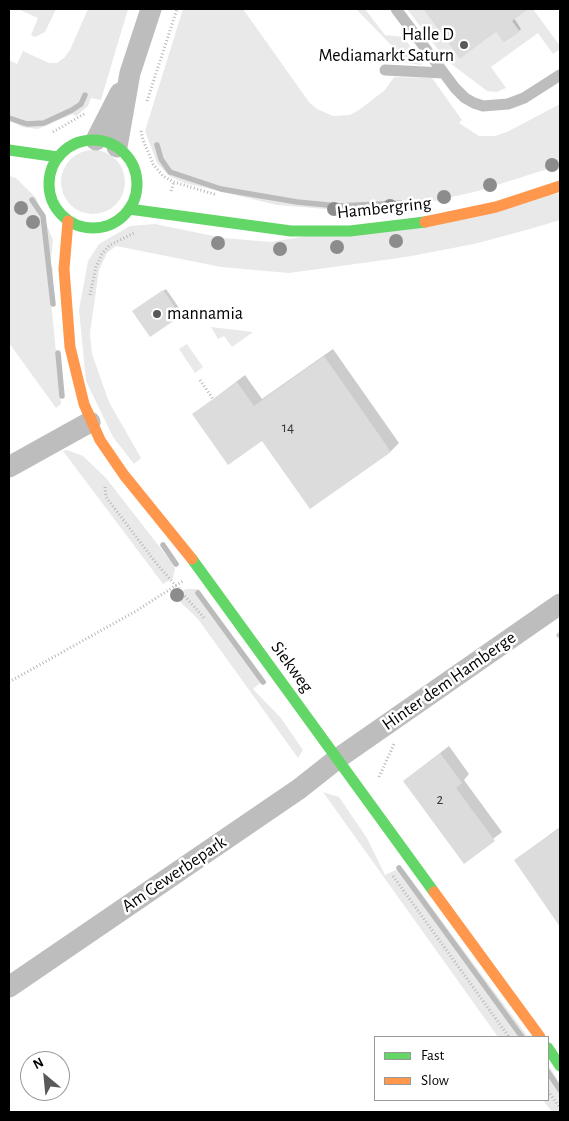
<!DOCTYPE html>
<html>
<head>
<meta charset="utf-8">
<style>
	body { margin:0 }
	#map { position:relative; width:569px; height:1121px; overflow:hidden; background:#fff; font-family:"Alegreya Sans",sans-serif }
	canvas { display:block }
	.frame { position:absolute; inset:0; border:10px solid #000; pointer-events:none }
	.legend { position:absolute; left:374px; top:1036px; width:175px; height:65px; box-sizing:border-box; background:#fff; border:1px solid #999; margin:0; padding:6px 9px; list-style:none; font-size:15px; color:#000 }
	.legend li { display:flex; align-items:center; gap:10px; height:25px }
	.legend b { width:25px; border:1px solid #999 }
	.north { position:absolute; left:20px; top:1051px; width:50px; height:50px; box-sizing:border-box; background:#fff; border:1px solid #999; border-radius:50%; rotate:332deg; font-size:14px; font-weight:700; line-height:20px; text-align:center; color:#000 }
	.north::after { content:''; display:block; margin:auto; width:18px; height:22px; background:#595959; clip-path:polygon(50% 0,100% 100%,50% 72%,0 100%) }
</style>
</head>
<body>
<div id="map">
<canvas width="569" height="1121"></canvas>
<div class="frame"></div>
<ul class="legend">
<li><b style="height:6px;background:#63d668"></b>Fast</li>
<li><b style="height:6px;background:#ff974d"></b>Slow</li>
</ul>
<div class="north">N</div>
</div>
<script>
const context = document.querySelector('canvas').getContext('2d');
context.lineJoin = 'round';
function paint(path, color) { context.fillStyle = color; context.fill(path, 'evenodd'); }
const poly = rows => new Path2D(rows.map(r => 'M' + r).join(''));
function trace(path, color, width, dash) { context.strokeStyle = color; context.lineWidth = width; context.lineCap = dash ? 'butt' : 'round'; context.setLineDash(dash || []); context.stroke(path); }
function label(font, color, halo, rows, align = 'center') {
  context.font = font + ' "Alegreya Sans",sans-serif'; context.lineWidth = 5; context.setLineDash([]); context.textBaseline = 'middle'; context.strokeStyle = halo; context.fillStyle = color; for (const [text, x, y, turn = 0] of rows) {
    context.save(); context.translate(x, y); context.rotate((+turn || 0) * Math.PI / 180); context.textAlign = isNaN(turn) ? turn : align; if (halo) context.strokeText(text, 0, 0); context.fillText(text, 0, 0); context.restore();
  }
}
const green = poly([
	[18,9,56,9,45,32,35,37,31,35,38,18],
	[88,9,128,9,101,100,91,98,88,106,76,116,73,114,38,129,22,127,9,120,9,60,17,64,23,51,49,63,57,63,64,58,70,50],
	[183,9,243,9,309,102,317,109,333,116,350,115,359,110,385,90,394,77,432,78,462,120,459,123,479,136,495,136,507,132,560,104,560,165,478,191,434,201,376,209,325,209,277,205,185,183,169,176,157,163,145,131],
	[356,9,365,9,385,35,404,37,422,65,396,62,391,45],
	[407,9,423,9,460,59,496,32,505,43,520,32,512,21,529,9,533,9,560,46,560,49,553,54,538,33,491,67,506,88,497,92,487,91,446,60],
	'61 182a32 32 0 1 1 64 0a32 32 0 1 1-64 0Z',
	[9,176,16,178,36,198,53,240,50,267,53,268,51,301,61,404,56,408,9,343],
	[560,193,560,220,530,229,474,244,406,257,289,273,221,267,116,246,107,253,99,270,90,333,92,354,109,402,141,458,134,464,113,437,86,381,79,310,88,261,99,244,130,226,155,224,223,238,271,242],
	[211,327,253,332,232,347,224,336,218,339],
	[187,344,203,367,195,373,179,349],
	[67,450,83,456,106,478,173,564,175,569,173,578,163,584,63,451],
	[186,589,198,589,267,682,264,684,260,683,253,689,281,718,303,750,298,758,198,619,173,595],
	[323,792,339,797,367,838,385,875,396,870,404,870,528,1037,498,1037],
	[548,1065,560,1083,560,1112,552,1112,543,1100,548,1100]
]);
const shadow = poly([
	[425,9,527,9,514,18,521,29,519,31,497,31,460,57],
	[166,289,182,312,180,315,136,309],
	[333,349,399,443,391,451,310,508,262,439,194,414,245,375,262,399],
	[560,631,560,636,558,638,556,635],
	[449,746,469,774,464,780,502,832,464,862,404,781],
	[560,827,560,924,515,860]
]);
const stream = poly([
	[9,118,27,124,44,123,72,110,81,104,85,95],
	[157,145,161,159,170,172,221,189,297,202,338,206,402,203],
	[32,200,43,216,53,304],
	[58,353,62,396],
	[163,545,176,564],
	[198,593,263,682],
	[399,868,522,1037],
	[548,1072,560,1090]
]);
const building = poly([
	[423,9,529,9,512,21,520,32,504,43,496,32,460,59],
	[163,290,181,316,150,337,132,311],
	[324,356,391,452,310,509,262,441,228,465,192,414,237,382,254,406],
	[440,753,462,783,456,788,495,841,464,864,403,781],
	[560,828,560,927,514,860]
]);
const path = poly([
	[147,101,177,9],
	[141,131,143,140,153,164,163,176,174,182,217,195],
	[53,132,86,113],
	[171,191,174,182],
	[90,295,96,267,102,254,110,245,134,233],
	[200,380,213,399],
	[105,487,106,497,156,563,204,618],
	[9,682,136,611,183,581],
	[379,777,394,744],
	[393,876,509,1037],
	[548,1091,560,1108]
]);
const lane = poly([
	[396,9,455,88,465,98,474,103,483,106,508,104,524,98,560,75],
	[385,70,443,73]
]);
const street = poly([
	[96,140,120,93],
	[117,147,130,73,151,9],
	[9,467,90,422],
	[9,987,299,789,337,759,560,604]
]);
const fast = poly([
	'49 184a44 44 0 1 1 88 0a44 44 0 1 1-88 0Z',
	[9,150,58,157],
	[129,209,291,231,350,231,425,222],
	[192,559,434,892],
	[548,1048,560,1066]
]);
const slow = poly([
	[68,221,64,269,70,347,84,404,100,440,124,475,192,559],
	[425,222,496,207,560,186],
	[434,892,540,1037]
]);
const trees = [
	[552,165],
	[490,185],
	[444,197],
	[390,206],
	[21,208],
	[334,209],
	[33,222],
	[396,241],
	[218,243],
	[337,247],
	[280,249],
	[177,595]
];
const markers = [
	[464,45,5,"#595959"],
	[157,314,5,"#595959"]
];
const numberNames = [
	["14",288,427],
	["2",440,799]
];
const poiNames = [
	["Halle D",454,35],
	["Mediamarkt Saturn",454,56],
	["mannamia",167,314,"left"]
];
const streetNames = [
	["Hambergring",384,208,-6],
	["Siekweg",292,667,54],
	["Hinter dem Hamberge",449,681,-35],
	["Am Gewerbepark",174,874,-34]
];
paint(green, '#e9e9e9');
paint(shadow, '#0003');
trace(stream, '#bbb', 5.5);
paint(building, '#dcdcdc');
trace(path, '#b8b8b8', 3, [1, 2.5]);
trace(lane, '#bdbdbd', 11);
trace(street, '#bdbdbd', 21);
trace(fast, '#63d668', 11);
trace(slow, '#ff974d', 11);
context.fillStyle = '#8c8c8c';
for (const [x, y] of trees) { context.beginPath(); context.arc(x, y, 7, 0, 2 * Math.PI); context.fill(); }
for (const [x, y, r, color] of markers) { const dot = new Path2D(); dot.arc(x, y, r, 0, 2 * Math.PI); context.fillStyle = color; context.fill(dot); trace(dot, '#fff', 2); }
label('15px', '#373737', null, numberNames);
label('18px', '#000', '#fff', poiNames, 'right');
label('18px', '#000', '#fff', streetNames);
</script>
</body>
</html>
